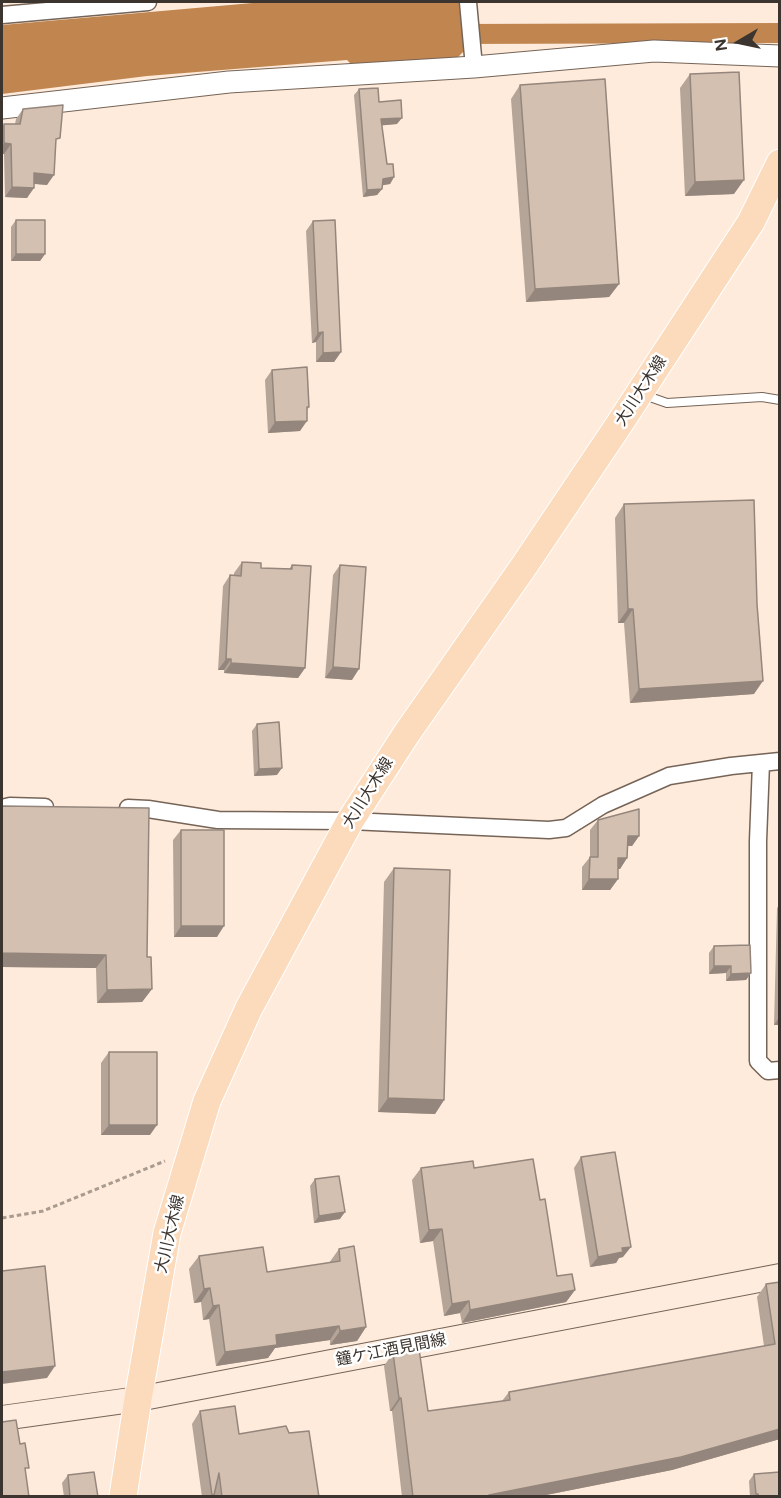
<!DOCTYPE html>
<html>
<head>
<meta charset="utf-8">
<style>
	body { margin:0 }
	#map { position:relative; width:781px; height:1498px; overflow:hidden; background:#feebdb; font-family:Figtree,sans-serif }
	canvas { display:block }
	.frame { position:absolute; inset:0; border:3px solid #3c342e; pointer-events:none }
	.north { position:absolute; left:709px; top:12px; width:60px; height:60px; -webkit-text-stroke:4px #fff; paint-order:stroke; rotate:261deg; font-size:16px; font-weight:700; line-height:24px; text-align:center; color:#3c342e }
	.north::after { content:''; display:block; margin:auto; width:21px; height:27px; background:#3c342e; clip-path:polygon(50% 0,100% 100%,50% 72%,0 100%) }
</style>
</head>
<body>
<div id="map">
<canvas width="781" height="1498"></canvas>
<div class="frame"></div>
<div class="north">N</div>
</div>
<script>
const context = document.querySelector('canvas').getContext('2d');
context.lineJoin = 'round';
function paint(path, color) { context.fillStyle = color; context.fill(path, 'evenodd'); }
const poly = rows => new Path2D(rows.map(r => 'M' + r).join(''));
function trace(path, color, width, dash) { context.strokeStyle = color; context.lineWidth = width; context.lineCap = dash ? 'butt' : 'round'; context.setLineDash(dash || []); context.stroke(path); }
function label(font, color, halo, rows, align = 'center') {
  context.font = font + ' Figtree,"Noto Sans JP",sans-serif'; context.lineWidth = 5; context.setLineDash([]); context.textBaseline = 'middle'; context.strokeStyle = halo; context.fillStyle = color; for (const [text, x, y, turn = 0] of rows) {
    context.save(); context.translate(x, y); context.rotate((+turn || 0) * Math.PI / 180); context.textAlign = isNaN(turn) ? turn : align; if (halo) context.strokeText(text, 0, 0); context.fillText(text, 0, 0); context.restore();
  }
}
const water = poly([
	[264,2,459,2,464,51,457,58,351,64,347,60,147,76,2,94,2,25]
]);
const canal = poly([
	[454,34,780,33]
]);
const path = poly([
	[2,1218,43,1211,165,1161]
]);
const service = poly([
	[644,395,667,403,762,397,780,400]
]);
const minor = poly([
	[468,2,474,67],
	[2,15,148,2],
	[761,763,758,841,758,1061,768,1071,780,1070],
	[2,808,10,806,45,807],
	[128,808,148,809,218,820,350,821,549,830,566,828,603,805,669,776,731,766,780,761]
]);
const tertiary = poly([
	[2,108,229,82,474,67,654,51,780,56]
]);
const secondary = poly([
	[2,1418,138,1399,780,1276]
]);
const primary = poly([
	[123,1496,138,1399,167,1233,207,1101,249,1008,350,821,407,733,524,566,618,426,751,222,780,163]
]);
const wall = poly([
	[690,74,734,194,685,196,680,88],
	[520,85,619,284,609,297,526,302,511,99],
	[359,89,379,102,397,124,382,125,387,164,394,177,390,184,382,185,382,189,377,195,363,197,354,95],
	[23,109,56,144,47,185,34,184,27,198,5,197,4,154,2,154,2,127,4,124,15,124,16,119],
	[16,220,45,254,40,261,11,261,11,227],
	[313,221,341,352,334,362,316,362,316,342,312,343,306,231],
	[272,370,309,407,307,410,300,431,268,433,265,380],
	[624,504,754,694,630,703,624,623,618,623,615,518],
	[242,562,261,568,289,569,292,565,305,668,298,678,224,673,224,670,218,670,223,586,230,575,234,575,234,573],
	[340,565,352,680,325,678,333,575],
	[257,724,277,775,254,776,252,731],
	[2,806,147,957,152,989,142,1002,97,1003,96,968,2,967],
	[598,820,639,836,632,846,628,846,627,858,620,869,618,869,618,879,610,890,582,890,582,867,590,857,590,830],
	[181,830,217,937,174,937,173,840],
	[394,868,444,1100,435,1114,378,1112,384,882],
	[780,904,780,1025,774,1025,777,908],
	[714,946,751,973,746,980,726,981,726,973,709,974,709,953],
	[109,1052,150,1135,101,1135,101,1063],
	[581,1157,623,1257,619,1258,616,1263,590,1267,574,1168],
	[421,1168,474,1168,540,1200,557,1276,575,1290,566,1302,462,1323,460,1313,444,1316,433,1241,420,1243,412,1180],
	[315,1179,340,1219,314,1223,310,1186],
	[339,1249,366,1327,357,1341,330,1345,330,1340,275,1348,268,1358,216,1366,209,1319,203,1320,201,1302,194,1303,189,1269,199,1256,267,1272,329,1263],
	[780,1282,780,1439,672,1470,536,1497,402,1497,392,1411,390,1411,384,1366,393,1353,428,1411,502,1401,509,1392,764,1346,757,1297,766,1284],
	[200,1411,239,1434,319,1497,202,1497,192,1424],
	[754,1474,780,1497,750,1497,749,1481],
	[68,1475,98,1497,64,1497,62,1483]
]);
const shadedWall = poly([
	[402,118,397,124,376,126,381,119],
	[4,143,11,144,4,154,2,154,2,146],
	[34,173,54,175,47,185,27,183],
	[394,177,390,184,378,186,383,179],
	[744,180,734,194,685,196,695,182],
	[12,187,34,188,27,198,5,197],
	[382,189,377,195,363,197,367,190],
	[16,254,45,254,40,261,11,261],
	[619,284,609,297,526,302,535,289],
	[323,332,316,342,312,343,318,333],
	[341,352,334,362,316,362,323,353],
	[307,421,300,431,268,433,275,422],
	[628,609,633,609,624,623,618,623],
	[226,659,231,659,224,670,218,670],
	[231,663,305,668,298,678,224,673],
	[333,667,359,669,352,680,325,678],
	[763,681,754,694,630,703,639,689],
	[282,768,277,775,254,776,259,769],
	[628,836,639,836,632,846,620,846],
	[618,858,627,858,620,869,611,868],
	[589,879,618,879,610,890,582,890],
	[181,926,224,926,217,937,174,937],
	[2,953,106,955,96,968,2,967],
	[714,966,731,966,726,973,709,974],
	[751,973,746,980,726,981,731,974],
	[152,989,142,1002,97,1003,107,990],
	[780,1016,780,1025,774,1025],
	[388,1098,444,1100,435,1114,378,1112],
	[109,1125,157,1125,150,1135,101,1135],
	[345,1212,340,1219,314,1223,319,1216],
	[442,1229,433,1241,420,1243,429,1230],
	[631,1247,623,1257,619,1258,616,1263,590,1267,598,1257,622,1248],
	[210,1288,201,1302,194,1303,204,1289],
	[575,1290,566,1302,462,1323,470,1310],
	[469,1301,460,1313,444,1316,452,1304],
	[219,1305,209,1319,203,1320,213,1306],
	[339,1326,330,1340,275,1348,268,1358,216,1366,225,1352,276,1335],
	[366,1327,357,1341,330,1345,340,1331],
	[55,1366,47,1378,2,1384,2,1372],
	[399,1398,401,1398,392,1411,390,1411],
	[780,1429,780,1439,672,1470,536,1497,488,1497,489,1495]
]);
const building = poly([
	[739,72,744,180,695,182,690,74,739,72],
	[605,79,619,284,535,289,520,85,605,79],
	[378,88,379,102,401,100,402,118,381,119,387,164,393,164,394,177,383,179,382,189,367,190,359,89,378,88],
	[63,105,60,138,56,139,54,175,34,173,34,188,12,187,11,144,4,143,4,124,20,124,23,109,63,105],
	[16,220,45,220,45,254,16,254,16,220],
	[335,220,341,352,323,353,323,332,318,333,313,221,335,220],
	[307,367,309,407,307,407,307,421,275,422,272,370,307,367],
	[754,500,757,604,763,681,639,689,633,609,628,609,624,504,754,500],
	[242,562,261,563,261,568,292,569,292,565,311,566,305,668,231,663,231,659,226,659,230,575,241,576,242,562],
	[340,565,366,567,359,669,333,667,340,565],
	[279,722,282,768,259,769,257,724,279,722],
	[2,806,149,808,147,957,151,957,152,989,107,990,106,955,2,953,2,806],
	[639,809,639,836,628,836,627,858,618,858,618,879,589,879,590,857,598,857,598,820,639,809],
	[181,830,224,830,224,926,181,926,181,830],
	[394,868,450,870,444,1100,388,1098,394,868],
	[750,945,751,973,731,974,731,966,714,966,714,946,750,945],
	[109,1052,157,1052,157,1125,109,1125,109,1052],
	[615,1152,631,1247,622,1248,623,1252,598,1257,581,1157,615,1152],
	[533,1159,540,1200,545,1199,557,1276,572,1274,575,1290,470,1310,469,1301,452,1304,442,1229,429,1230,421,1168,473,1161,474,1168,533,1159],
	[339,1176,345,1212,319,1216,315,1179,339,1176],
	[354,1246,366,1327,340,1331,339,1326,276,1335,277,1345,225,1352,219,1305,213,1306,210,1288,204,1289,199,1256,263,1247,267,1272,340,1261,339,1249,354,1246],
	[45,1266,55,1366,2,1372,2,1271,45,1266],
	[780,1282,780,1429,681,1457,489,1495,489,1497,413,1497,401,1398,399,1398,393,1353,419,1349,428,1411,510,1400,509,1392,775,1344,766,1284,780,1282],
	[235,1406,239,1434,286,1426,289,1433,309,1431,319,1497,222,1497,219,1473,214,1495,212,1495,200,1411,235,1406],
	[16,1420,20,1444,25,1443,29,1468,25,1468,29,1497,2,1497,2,1422,16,1420],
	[94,1472,98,1497,70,1497,68,1475,94,1472],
	[780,1472,780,1497,759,1497,758,1494,756,1494,754,1474,780,1472]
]);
const streetNames = [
	["大川大木線",641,391,-57],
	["大川大木線",368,793,-58],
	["大川大木線",170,1234,-77],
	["鐘ケ江酒見間線",391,1350,-11]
];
paint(water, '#c18650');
trace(canal, '#c18650', 20);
trace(service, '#756457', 10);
trace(minor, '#756457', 19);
trace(tertiary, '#756457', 23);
trace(secondary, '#756457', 26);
trace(primary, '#fff', 29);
trace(path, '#a99b8f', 3, [4.5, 3]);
trace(service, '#fff', 8);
trace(minor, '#fff', 16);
trace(tertiary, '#fff', 21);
trace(secondary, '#feecde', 24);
trace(primary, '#fcdabc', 27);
paint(wall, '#b5a598');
paint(shadedWall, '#94867c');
paint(building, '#d3c0b1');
trace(building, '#94867c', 1.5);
label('16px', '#3c342e', '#fff', streetNames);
</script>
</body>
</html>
